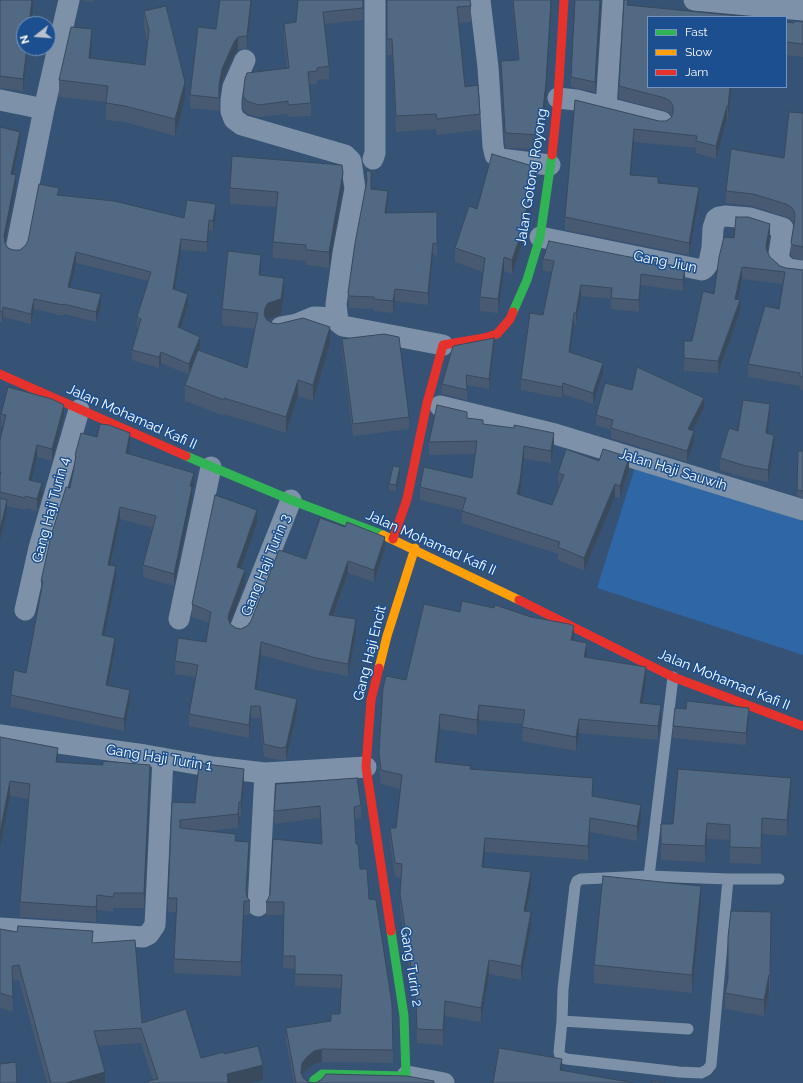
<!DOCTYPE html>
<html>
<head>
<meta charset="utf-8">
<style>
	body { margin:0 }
	#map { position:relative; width:803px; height:1083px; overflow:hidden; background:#365274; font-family:Raleway,sans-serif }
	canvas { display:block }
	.legend { position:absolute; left:647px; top:16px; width:140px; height:72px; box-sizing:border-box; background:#1b4f8f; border:1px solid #7695bc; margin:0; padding:5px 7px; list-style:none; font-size:12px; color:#fff }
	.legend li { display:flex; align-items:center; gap:8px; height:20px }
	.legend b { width:20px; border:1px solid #7695bc }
	.north { position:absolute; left:16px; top:16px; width:40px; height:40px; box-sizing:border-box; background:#1b4f8f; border:1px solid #7695bc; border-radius:50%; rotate:253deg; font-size:11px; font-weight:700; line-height:16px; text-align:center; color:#fff }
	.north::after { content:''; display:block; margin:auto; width:14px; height:18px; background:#b9c2ce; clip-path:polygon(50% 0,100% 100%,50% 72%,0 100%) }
</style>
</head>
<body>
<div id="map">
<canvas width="803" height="1083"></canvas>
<ul class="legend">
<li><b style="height:5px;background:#30b455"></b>Fast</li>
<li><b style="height:5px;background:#ff9f0a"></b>Slow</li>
<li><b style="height:5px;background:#e5322d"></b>Jam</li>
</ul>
<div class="north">N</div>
</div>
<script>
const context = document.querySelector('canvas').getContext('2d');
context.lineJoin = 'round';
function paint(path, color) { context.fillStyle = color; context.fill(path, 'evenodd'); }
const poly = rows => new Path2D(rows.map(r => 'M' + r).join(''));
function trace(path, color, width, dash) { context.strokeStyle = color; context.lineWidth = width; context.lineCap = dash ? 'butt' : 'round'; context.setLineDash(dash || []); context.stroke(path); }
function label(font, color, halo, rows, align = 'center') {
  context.font = font + ' Raleway,sans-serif'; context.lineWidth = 3; context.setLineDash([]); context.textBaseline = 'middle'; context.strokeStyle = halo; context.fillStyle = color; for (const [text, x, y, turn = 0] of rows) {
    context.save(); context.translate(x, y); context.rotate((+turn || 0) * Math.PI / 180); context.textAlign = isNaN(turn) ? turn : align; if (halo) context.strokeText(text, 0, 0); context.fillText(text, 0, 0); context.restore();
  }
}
const green = poly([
	[635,467,803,521,803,655,597,588]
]);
const lane = poly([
	[649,876,673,677],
	[562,1021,559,1052,560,1056,566,1059,679,1072,701,1073,707,1070,711,1065,728,879],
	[688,1029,562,1021,563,989,575,886,577,881,581,879,649,876,728,879,779,879]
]);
const street = poly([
	[480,0,488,67,493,146,495,155,500,159,550,165],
	[694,0,803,10],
	[245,60,233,87,231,100,231,111,234,119,242,125,345,155,351,161,355,189,343,253,336,304,338,322,343,326,443,345],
	[558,98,576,100,662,122],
	[0,100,44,109],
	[606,108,613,0],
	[373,159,375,153,375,0],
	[540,237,702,270,705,268,709,262,712,248,713,228,716,219,719,217,725,216,750,218,783,228,778,260,788,269,803,271],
	[16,249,44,109,69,0],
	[281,327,297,324,314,317,337,318],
	[440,406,555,434,803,510],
	[25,610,39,548,79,410],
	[179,619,211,467],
	[240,629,291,500],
	[0,735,145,755,213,767,265,773,366,767],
	[258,906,265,773],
	[0,928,143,937,149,934,155,925,163,758],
	[407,1076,444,1083]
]);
const fast = poly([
	[513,312,527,280,540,237,552,155],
	[186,456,291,500,383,535],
	[313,1083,314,1080,322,1074,406,1076,404,1016,391,931]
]);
const slow = poly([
	[383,535,519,600],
	[379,668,387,636,415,548]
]);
const jam = poly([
	[552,155,558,98,564,0],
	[0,374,186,456],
	[393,539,407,499,427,403,443,345,484,338,497,334,510,319,513,312],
	[519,600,673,677,803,726],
	[379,668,371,700,366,767,391,931]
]);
const wall = poly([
	[0,0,34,0,31,24,24,24,24,48,28,48,23,91,0,88],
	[81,0,94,0,93,2],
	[220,0,252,0,247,48,238,50,234,55,222,82,219,98,219,111,190,108,190,95,216,29],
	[298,0,363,0,363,20,325,24,329,66,329,79,317,80,317,84,309,84,311,103,311,116,288,117,288,114,259,117,247,114,243,109,243,96,287,68,284,37,284,24,296,22],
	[387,0,471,6,471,22,458,23,465,87,480,114,480,130,437,135,436,129,396,132,392,55,387,55],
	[512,0,552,0,546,97,540,149,506,148,505,144,501,75,501,61,518,60],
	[601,0,601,6,595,92,571,87,571,77],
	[628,0,628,5,648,17,732,87,728,118,727,118,716,159,696,153,696,148,634,142,631,175,658,183,699,200,689,255,565,230,565,217,575,100,659,121,666,121,671,118,672,116,670,113,665,111,619,99,619,86],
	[144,11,185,98,175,136,125,122,106,120,106,102,59,97,59,80,92,46,91,58,145,65,147,41,144,28],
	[786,22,794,23,803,22,803,57,786,55],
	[803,113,803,260,793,258,791,255,791,243,794,223,791,219,786,217,753,206,726,203,726,191,784,158],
	[0,127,20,142,13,174,16,185,5,243,8,248,13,250,20,250,25,246,59,195,184,218,216,215,213,231,209,230,207,252,181,250,174,290,188,305,181,328,200,347,199,350,247,368,255,329,222,325,222,309,261,271,261,276,284,294,281,315,268,319,267,320,272,323,330,343,313,401,298,396,286,433,224,414,224,416,185,401,185,385,189,375,161,363,159,368,132,360,132,350,138,328,137,328,137,317,148,281,76,263,70,287,101,305,96,322,64,314,63,316,34,309,31,324,3,317,2,322,0,322],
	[366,171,371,189,388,203,387,213,437,244,437,256,433,254,428,305,395,301,393,313,374,311,374,309,349,308,348,293,366,183],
	[536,181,533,202,524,234,524,239,512,274,504,271,498,313,480,311,480,297,483,272,455,262,455,248,477,209],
	[230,188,343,189,329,268,306,265,306,261,273,258,273,242,277,207,230,204],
	[770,236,767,252,770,257,780,266,786,268,803,270,803,390,800,389,800,386,748,377,748,364,779,309,783,284,742,279,737,299,740,312,718,373,684,371,684,358,714,294,734,238],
	[543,259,685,279,683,291,641,285,639,312,611,309,611,299,581,296,576,325,574,324,570,352,603,374,593,404,563,394,562,398,521,390,521,379,543,315,552,272,543,271],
	[342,339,409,417,409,429,353,436,342,351],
	[494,348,489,389,467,385,467,400,442,394,442,384],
	[632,390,704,408,692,431,694,442,687,462,611,438,611,430,596,425,596,415],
	[1,414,64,417,52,461,37,457,31,481,42,495,37,511,25,508,25,510,7,506,7,510,0,541,0,440,3,426,1,426],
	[770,416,767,434,774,447,768,482,746,478,720,470,720,458,738,431],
	[467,418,483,424,554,446,551,463,524,459,520,495,552,505,559,486,558,486,558,473,599,461,629,469,620,498,615,497,584,571,558,560,558,554,462,523,462,510,420,500,420,487,472,478,475,454,429,455,429,442],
	[130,445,128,454,194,486,192,491,192,499,174,586,143,577,143,565,153,528,120,519,111,565,116,578,104,635,115,650,109,685,130,702,124,731,11,707,11,695,26,673,41,593,41,581,70,488,75,464,75,455],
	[798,451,803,451,803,498,797,496],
	[400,473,396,491,389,490,389,484],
	[257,523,241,569,245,583,230,622,230,624,236,628,241,629,247,626,306,559,385,549,374,582,348,573,334,615,356,632,348,676,316,670,261,655,256,689,297,712,286,760,280,760,264,757,260,718,251,718,249,738,189,726,189,714,196,677,175,674,175,661,206,642,209,623,192,617,192,604],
	[574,641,587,658,646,682,642,703,661,719,658,740,579,733,576,751,522,741,523,724,479,720,477,735,440,729,437,763,471,769,593,796,641,820,637,841,590,832,588,860,485,852,483,867,531,886,527,911,531,926,521,980,489,974,481,1022,445,1016,443,1045,417,1043,416,1014,400,908,401,878,395,877,390,842,390,828,396,828,401,789,381,784,379,766,379,752,406,680],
	[686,709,749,720,746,745,673,738,673,726],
	[0,737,58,763,150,780,144,908,114,908,113,912,97,910,96,922,20,917,20,902,28,799,10,796,0,848],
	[244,783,241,816,239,816,238,828,208,831,236,841,249,856,247,894,247,897,250,901,250,915,244,915,241,976,174,973,174,959,176,912,168,912,168,898,172,802,195,803],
	[276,784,361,805,361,818,355,819,356,844,360,869,369,899,393,1050,393,1063,322,1062,314,1064,306,1070,302,1076,304,1079,309,1082,315,1083,434,1083,294,1083,286,1041,286,1028,331,1021,340,1014,341,988,295,986,295,969,283,968,284,915,266,915,266,902,322,844,320,818,274,824],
	[791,794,787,836,762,834,761,864,730,863,730,840,707,839,705,862,661,860,661,844,673,824],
	[701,904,692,993,594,983,594,965],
	[0,929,93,943,142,1023,201,1058,224,1054,263,1080,251,1083,148,1083,148,1081,153,1080,141,1043,98,1046,105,1083,47,1083,19,980,12,981,13,1012,0,1008],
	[771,929,770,992,769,992,764,1016,725,1009,725,993]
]);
const shadedWall = poly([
	[32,0,34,0,31,24,29,24],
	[251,0,252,0,247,48,247,36],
	[551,0,552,0,546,97,540,149,540,135],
	[600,0,601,6,595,92,595,82],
	[92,29,92,46,89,75,89,58],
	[238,37,238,50,234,55,222,82,219,98,219,111,219,85,222,69,234,42],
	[27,48,28,48,23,91,23,79],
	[185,82,185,98,175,136,175,119],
	[730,87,732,87,728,118,728,106],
	[727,106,727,118,716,159,716,146],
	[634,129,634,142,630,187,630,175],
	[20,132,20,142,11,184,11,174],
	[536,167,536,181,533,202,524,234,524,239,512,274,512,260,522,224],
	[343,173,343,189,329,268,329,252],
	[16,175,16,185,4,247,4,236],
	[699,187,699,200,689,255,689,243],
	[388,191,388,203,385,225,385,213],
	[216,204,216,215,213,231,213,221],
	[209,220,209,230,207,252,207,242],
	[770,224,770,236,766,258,766,246],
	[181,239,181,250,173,300,173,289],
	[433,243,433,254,428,305,428,293],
	[76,252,76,263,68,297,68,287],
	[261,255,261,271,259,291,259,275],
	[504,257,504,271,498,313,498,299],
	[742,267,742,279,735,311,735,299],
	[685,268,685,279,683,291,683,280],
	[641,274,641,285,639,312,639,300],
	[284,278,284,294,281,315,268,319,265,324,264,315,265,308],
	[581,285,581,296,576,325,576,313],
	[395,289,395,301,393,313,393,301],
	[101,294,101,305,96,322,96,312],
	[188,294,188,305,178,338,178,327],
	[34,299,34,309,31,324,31,314],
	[740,300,740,312,718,373,718,361],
	[3,307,3,317,2,322,2,312],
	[574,313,574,324,569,363,569,352],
	[330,327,330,343,313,401,313,385],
	[200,337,200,347,189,375,189,364],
	[494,338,494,348,489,389,489,379],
	[161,352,161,363,159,368,159,357],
	[603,363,603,374,593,404,593,393],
	[298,380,298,396,286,433,286,417],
	[563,383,563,394,562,398,562,387],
	[704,398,704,408,688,439,688,429],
	[770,404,770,416,766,445,766,433],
	[64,405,64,417,52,461,52,449],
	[694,431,694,442,687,462,687,451],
	[130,433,130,445,126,465,126,453],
	[554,433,554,446,551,463,551,451],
	[774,435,774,447,768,482,768,470],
	[37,445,37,457,29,492,29,480],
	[524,446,524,459,520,494,517,506,517,494],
	[629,457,629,469,620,498,620,486],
	[400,467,400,473,396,491,396,485],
	[194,473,194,486,192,491,192,499,174,586,174,574,190,486],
	[42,483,42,495,37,511,37,499],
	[615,484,615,497,584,571,584,558],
	[7,500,7,510,0,541,0,530],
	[120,507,120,519,108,577,108,565],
	[257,510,257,523,237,580,237,567],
	[385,537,385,549,374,582,374,570],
	[348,561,348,573,329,627,329,615],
	[116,566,116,578,102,647,102,635],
	[245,570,245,583,229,625,228,618,229,613],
	[356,619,356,632,348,676,348,664],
	[574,626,574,641,571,640],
	[115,638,115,650,106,697,106,685],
	[261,642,261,655,255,701,255,689],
	[587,643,587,658,584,657],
	[646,667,646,682,640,717,640,703],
	[130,690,130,702,124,731,124,719],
	[297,699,297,712,286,760,286,747],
	[479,705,479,720,477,735,477,720],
	[661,705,661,719,658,740,658,726],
	[251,706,251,718,249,738,249,725],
	[749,708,749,720,746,745,746,733],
	[440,714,440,729,435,777,435,762],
	[579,719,579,733,576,751,576,737],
	[58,748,58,763,56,762],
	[150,765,150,780,144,908,144,893],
	[244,769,244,783,241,816,241,802],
	[593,778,593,793,592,810,592,796],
	[791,778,791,794,787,836,787,820],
	[10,781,10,796,0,848,0,833],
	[239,802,239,816,238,828,238,814],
	[641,805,641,820,637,841,637,826],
	[590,818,590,832,588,860,588,846],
	[762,818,762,834,761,864,761,848],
	[707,823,707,839,705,862,705,846],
	[485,838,485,852,482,881,482,867],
	[249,842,249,856,246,901,246,891],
	[531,872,531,886,524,925,524,911],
	[701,886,701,904,692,993,692,975],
	[97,895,97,910,96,922,96,907],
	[244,901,244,915,241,976,241,962],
	[531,912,531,926,521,980,521,966],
	[489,960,489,974,481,1022,481,1008],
	[769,975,769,992,764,1016,764,1000],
	[445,1001,445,1016,443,1045,443,1030],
	[322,1049,322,1062,314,1064,306,1070,302,1076,301,1073,302,1063,306,1058,314,1051],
	[562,1059,562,1074,560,1070],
	[263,1065,263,1080,251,1083,227,1083,227,1074],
	[105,1072,105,1083,65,1083]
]);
const building = poly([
	[0,0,32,0,29,24,24,24,24,48,27,48,23,79,0,76,0,0],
	[220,0,251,0,247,36,238,37,234,42,222,69,219,85,219,98,190,95,198,27,216,29,220,0],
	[298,0,363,0,363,8,323,12,329,66,317,68,317,71,308,72,311,103,288,105,288,101,259,105,247,101,243,96,245,78,247,73,289,68,284,24,296,22,298,0],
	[387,0,470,0,471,6,457,7,465,87,478,85,480,114,437,119,436,114,396,116,392,39,387,39,387,0],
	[513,0,551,0,546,83,540,135,506,133,505,130,501,61,519,60,513,0],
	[575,0,600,0,595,82,571,77,575,0],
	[624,0,628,0,627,5,750,17,648,17,648,87,730,87,728,106,727,106,716,146,696,141,697,136,634,129,630,175,658,177,658,183,699,187,689,243,565,217,575,100,659,121,666,121,671,118,673,113,673,106,670,101,665,98,619,86,624,0],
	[166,6,185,82,175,119,125,106,106,103,108,86,59,80,71,27,92,29,89,58,145,65,149,30,144,11,166,6],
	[794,21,803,22,803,44,786,42,786,22,794,23,794,21],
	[789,112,803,113,803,247,793,245,791,243,795,217,794,211,791,207,786,204,753,194,726,191,731,149,784,158,789,112],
	[0,127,20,132,11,174,16,175,4,236,5,243,8,248,13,250,20,250,25,246,28,241,39,184,59,188,57,195,114,201,184,218,187,200,216,204,213,221,209,220,207,242,181,239,173,289,188,294,178,327,200,337,189,364,161,352,159,357,132,350,141,319,137,317,151,272,76,252,68,287,101,294,96,312,64,304,63,305,34,299,31,314,3,307,2,312,0,311,0,127],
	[492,154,536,167,533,188,522,224,524,225,512,260,504,257,498,299,480,297,485,258,455,248,469,206,477,209,492,154],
	[232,156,342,165,343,173,329,252,306,250,306,245,273,242,278,192,230,188,232,156],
	[366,171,371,171,371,189,388,191,385,213,437,212,437,244,433,243,428,293,395,289,393,301,374,299,374,297,349,296,348,293,355,243,367,180,366,171],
	[736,217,748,217,770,224,766,246,767,251,770,257,780,266,786,268,803,270,803,377,800,377,800,373,748,364,765,306,779,309,785,272,742,267,735,299,740,300,718,361,684,358,684,341,692,341,703,291,714,294,719,257,724,237,734,238,736,217],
	[549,241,685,268,683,280,641,274,639,300,611,298,612,288,581,285,576,313,574,313,569,352,603,363,593,393,563,383,562,387,521,379,530,313,543,315,554,261,543,259,549,241],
	[228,251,261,255,259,275,284,278,281,299,268,303,265,308,264,315,267,320,272,323,278,324,303,318,330,327,313,385,298,380,286,417,224,398,224,400,185,385,198,350,247,368,258,313,222,309,228,251],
	[384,334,399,337,409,417,353,424,342,339,384,334],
	[494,338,489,379,466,375,467,390,442,384,453,346,494,338],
	[637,367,704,398,688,429,694,431,687,451,611,428,613,420,596,415,605,383,632,390,637,367],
	[8,387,52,399,64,405,52,449,37,445,29,480,42,483,37,499,25,496,25,498,0,492,0,476,1,472,0,472,0,440,6,415,1,414,8,387],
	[743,400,770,404,766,433,774,435,768,470,746,466,720,458,729,428,738,431,743,400],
	[437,405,467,412,467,418,483,420,483,424,514,428,514,425,554,433,551,451,524,446,520,481,517,494,552,505,564,475,558,473,566,449,599,461,603,449,629,457,620,486,615,484,584,558,558,547,560,542,462,511,466,498,420,487,424,467,472,478,477,441,429,442,437,405],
	[100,424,109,425,130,433,126,453,194,473,190,486,192,487,174,574,143,565,156,516,120,507,108,565,116,566,102,635,115,638,106,685,130,690,124,719,11,695,14,670,26,673,43,581,41,581,51,536,66,487,70,488,76,456,75,455,81,433,97,437,100,424],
	[798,451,803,451,803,491,797,490,798,451],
	[393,466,400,467,396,485,389,484,393,466],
	[215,495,257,510,237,567,245,570,229,613,228,618,230,624,236,628,241,629,247,626,251,621,279,550,306,559,320,518,345,527,347,522,385,537,374,570,348,561,329,615,356,619,348,664,316,658,261,642,255,689,297,699,286,747,280,748,264,744,260,706,251,706,249,725,189,714,198,665,175,661,178,638,206,642,211,612,192,604,215,495],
	[0,498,7,500,0,530,0,498],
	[462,601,494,608,495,605,531,617,569,624,574,626,571,640,587,643,584,657,646,667,640,703,661,705,658,726,579,719,576,737,522,727,525,710,479,705,477,720,440,714,435,762,471,766,470,769,593,778,592,796,641,805,637,826,590,818,588,846,485,838,482,867,531,872,524,911,531,912,521,966,489,960,481,1008,445,1001,443,1030,417,1029,416,1000,400,894,402,864,395,863,390,828,396,828,402,775,381,770,379,752,383,688,386,676,406,680,424,604,460,612,462,601],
	[687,701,749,708,746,733,673,726,675,708,686,709,687,701],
	[0,737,58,748,56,762,103,765,103,761,150,765,144,893,114,893,113,897,97,895,96,907,20,902,30,784,10,781,0,833,0,737],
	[199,763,244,769,241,802,239,802,238,814,180,820,180,828,236,834,235,841,249,842,246,891,247,897,250,901,244,901,241,962,174,959,177,898,168,898,172,802,195,803,199,763],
	[678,769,791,778,787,820,762,818,761,848,730,847,730,825,707,823,705,846,661,844,661,824,673,824,678,769],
	[357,778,361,805,354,807,356,844,358,844,360,869,367,869,369,899,376,900,392,1004,393,1050,322,1049,314,1051,306,1058,302,1063,301,1073,304,1079,309,1082,315,1083,321,1080,326,1074,407,1076,434,1081,434,1083,296,1083,286,1028,331,1021,331,1014,340,1014,342,975,295,974,295,956,283,956,284,902,266,902,268,899,270,894,273,839,322,844,320,806,274,811,276,784,357,778],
	[603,876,701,886,692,975,594,965,603,876],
	[731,911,771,912,770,975,769,975,764,1000,725,993,728,979,728,937,731,911],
	[18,926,93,931,92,943,135,940,142,1023,186,1009,201,1058,224,1052,224,1054,258,1046,263,1065,227,1074,228,1083,149,1083,148,1081,158,1079,141,1028,94,1031,105,1072,65,1083,51,1083,19,965,12,966,13,997,0,993,0,929,17,932,18,926],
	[499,1048,562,1059,560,1070,634,1083,493,1083,499,1048],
	[16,1062,17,1083,0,1083,0,1064,16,1062],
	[652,1081,665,1083,652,1083,652,1081]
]);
const streetNames = [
	["Jalan Gotong Royong",532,177,-81],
	["Gang Jiun",665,262,11],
	["Jalan Mohamad Kafi II",132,417,24],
	["Jalan Haji Sauwih",673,470,17],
	["Gang Haji Turin 4",51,510,-75],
	["Jalan Mohamad Kafi II",431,543,24],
	["Gang Haji Turin 3",266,565,-68],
	["Gang Haji Encit",370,653,-76],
	["Jalan Mohamad Kafi II",724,680,22],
	["Gang Haji Turin 1",159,758,9],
	["Gang Turin 2",411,967,81]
];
paint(green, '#2f66a5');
trace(lane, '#7d92a8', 11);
trace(street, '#7d92a8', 21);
trace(fast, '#30b455', 9);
trace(slow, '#ff9f0a', 9);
trace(jam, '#e5322d', 9);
paint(wall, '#475a72');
paint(shadedWall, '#394a5c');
paint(building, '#526984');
trace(building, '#394a5c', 1);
label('14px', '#fff', '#1b4f8f', streetNames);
</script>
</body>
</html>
